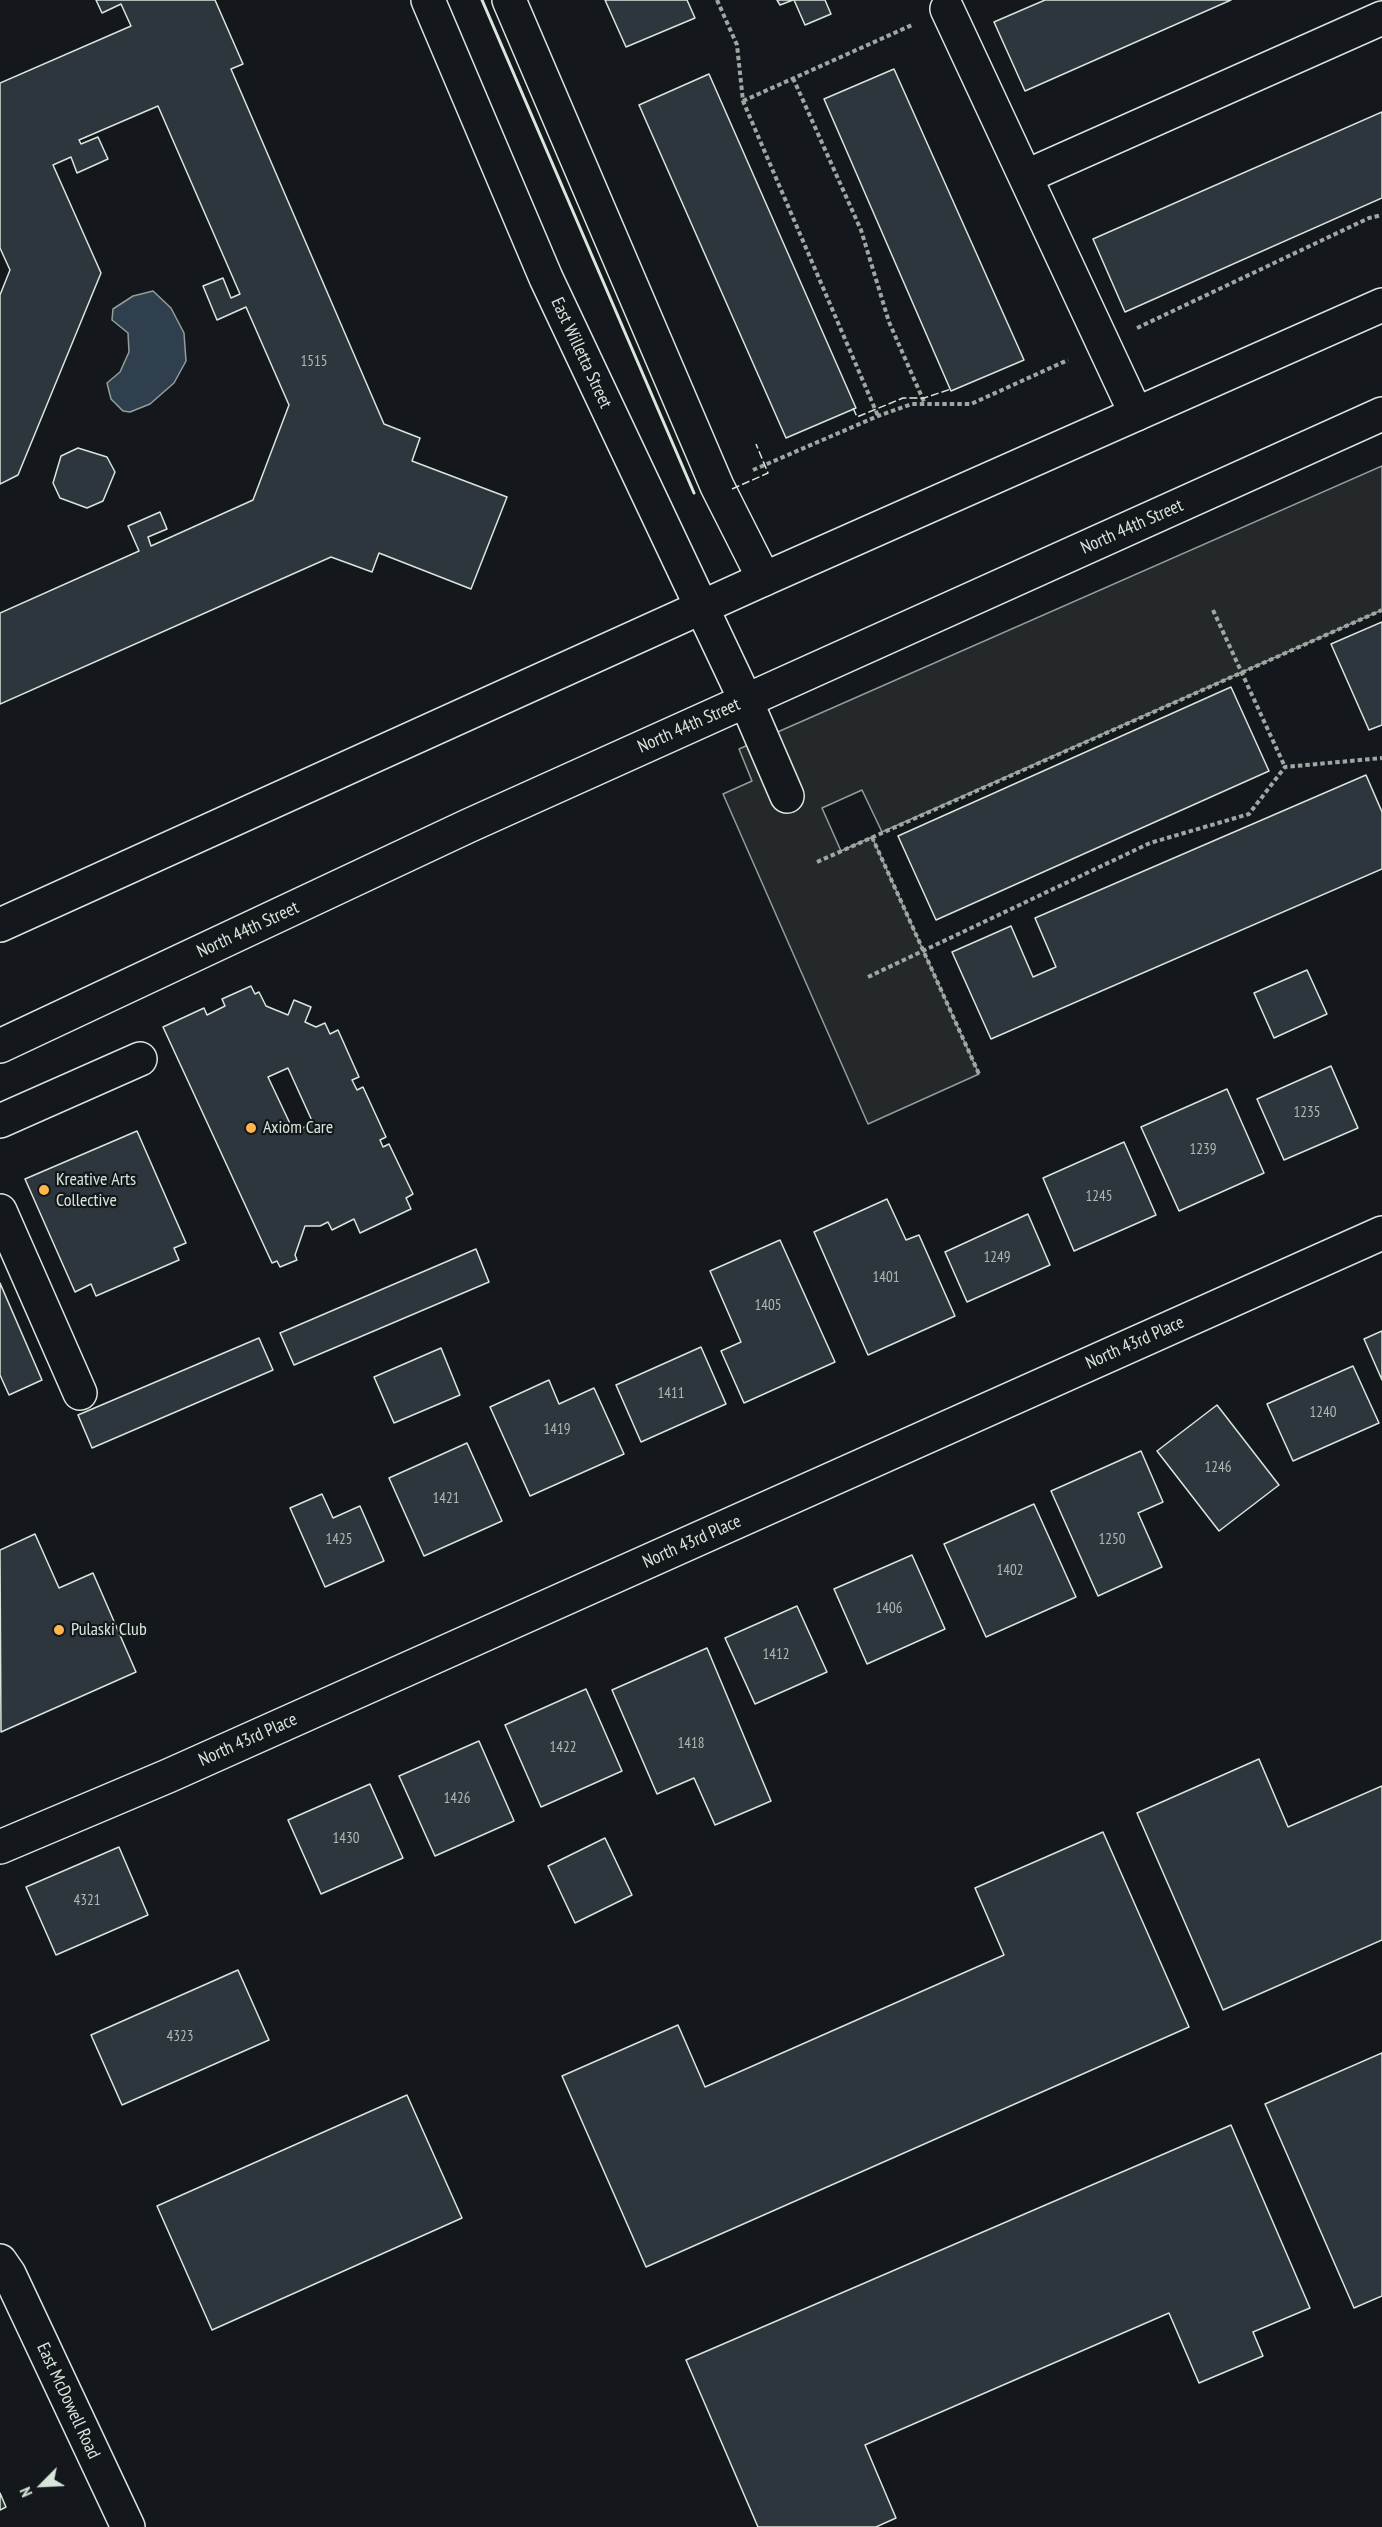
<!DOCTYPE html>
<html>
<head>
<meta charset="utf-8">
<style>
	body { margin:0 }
	#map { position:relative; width:1382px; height:2527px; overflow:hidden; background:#14181c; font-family:"PT Sans Narrow",sans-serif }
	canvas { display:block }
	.north { position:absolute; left:12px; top:2455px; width:60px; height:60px; -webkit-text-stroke:4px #14181c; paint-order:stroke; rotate:246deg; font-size:16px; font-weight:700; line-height:24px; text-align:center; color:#d8e6dc }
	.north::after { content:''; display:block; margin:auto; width:21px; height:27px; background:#d8e6dc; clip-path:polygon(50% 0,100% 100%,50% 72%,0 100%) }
</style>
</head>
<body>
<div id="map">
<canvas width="1382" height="2527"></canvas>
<div class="north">N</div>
</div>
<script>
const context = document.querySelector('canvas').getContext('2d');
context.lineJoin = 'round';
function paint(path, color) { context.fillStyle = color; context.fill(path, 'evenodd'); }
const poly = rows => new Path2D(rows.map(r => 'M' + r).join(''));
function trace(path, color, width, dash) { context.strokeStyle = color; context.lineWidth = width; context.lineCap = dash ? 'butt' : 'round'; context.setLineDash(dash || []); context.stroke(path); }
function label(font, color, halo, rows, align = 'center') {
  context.font = font + ' "PT Sans Narrow",sans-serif'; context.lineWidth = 4.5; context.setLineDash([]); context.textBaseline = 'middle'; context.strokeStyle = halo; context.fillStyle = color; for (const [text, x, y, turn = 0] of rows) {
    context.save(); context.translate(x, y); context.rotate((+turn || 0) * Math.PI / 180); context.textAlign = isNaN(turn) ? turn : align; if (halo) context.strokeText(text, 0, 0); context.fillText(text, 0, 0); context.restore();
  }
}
const parking = poly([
	[1382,466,1382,610,882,832,862,790,822,808,841,851,872,837,979,1074,868,1124,723,794,752,781,739,749,1382,466]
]);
const water = poly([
	[153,291,171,308,184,333,186,361,174,383,150,404,130,412,123,411,111,399,107,383,120,372,129,352,128,333,112,320,113,309,133,296,153,291]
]);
const building = poly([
	[96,0,215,0,243,64,231,69,384,424,420,438,412,461,507,497,471,589,379,553,372,572,331,557,0,704,0,613,139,551,128,526,160,512,167,529,148,537,151,546,253,500,289,405,246,307,217,320,203,286,223,278,231,298,240,294,158,106,79,140,81,144,98,137,108,159,77,173,71,157,53,165,101,273,18,475,0,484,0,295,10,270,0,248,0,83,131,26,121,4,102,13,96,0],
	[605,0,687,0,695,18,626,47,605,0],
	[777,0,793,0,780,5,777,0],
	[794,0,825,0,831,14,805,25,794,0],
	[1045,0,1231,0,1025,91,994,22,1045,0],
	[894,69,1024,360,951,391,824,99,894,69],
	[709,74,856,408,786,438,639,105,709,74],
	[1382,112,1382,198,1125,312,1093,239,1382,112],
	[78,448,107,457,115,472,103,501,87,508,60,498,53,483,61,456,78,448],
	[1382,622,1382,725,1369,730,1331,644,1382,622],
	[1231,687,1269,771,936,920,898,836,1231,687],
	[1366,775,1382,812,1382,869,991,1039,952,952,1011,926,1033,977,1056,967,1035,918,1366,775],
	[1307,970,1327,1014,1274,1038,1254,993,1307,970],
	[251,986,255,994,259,992,266,1006,288,1015,294,1000,311,1007,305,1022,316,1027,325,1023,330,1034,338,1030,359,1077,352,1080,357,1090,363,1087,386,1137,380,1140,383,1147,389,1144,413,1194,406,1198,411,1209,360,1233,354,1219,332,1230,328,1222,320,1226,305,1226,295,1255,297,1260,280,1267,277,1261,272,1263,163,1027,204,1008,207,1015,225,1006,222,999,251,986],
	[288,1068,313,1123,294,1132,268,1077,288,1068],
	[1331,1066,1358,1128,1284,1160,1257,1099,1331,1066],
	[1227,1089,1264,1173,1179,1211,1141,1127,1227,1089],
	[137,1131,186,1243,174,1248,179,1260,96,1296,91,1284,75,1292,25,1179,137,1131],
	[1124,1142,1156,1215,1074,1251,1043,1178,1124,1142],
	[887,1199,906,1240,919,1235,955,1316,868,1355,814,1232,887,1199],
	[1028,1214,1050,1265,967,1302,945,1252,1028,1214],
	[780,1240,835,1362,744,1403,721,1351,741,1342,710,1271,780,1240],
	[476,1249,489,1282,294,1365,280,1333,476,1249],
	[0,1283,42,1380,9,1395,0,1375,0,1283],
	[1382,1331,1382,1380,1364,1339,1382,1331],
	[259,1338,273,1370,92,1448,78,1415,259,1338],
	[701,1347,726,1404,641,1442,616,1385,701,1347],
	[441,1348,460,1395,394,1423,374,1377,441,1348],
	[1353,1366,1379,1423,1293,1461,1267,1404,1353,1366],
	[549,1380,559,1404,594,1388,624,1454,530,1496,490,1407,549,1380],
	[1217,1405,1279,1485,1219,1531,1157,1451,1217,1405],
	[467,1443,502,1521,424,1556,389,1478,467,1443],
	[1141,1451,1163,1502,1138,1513,1162,1567,1098,1596,1051,1491,1141,1451],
	[322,1494,333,1518,360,1506,384,1561,325,1587,290,1508,322,1494],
	[1034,1504,1076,1597,986,1637,944,1544,1034,1504],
	[35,1534,59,1588,93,1573,136,1672,1,1732,0,1550,35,1534],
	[912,1555,945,1629,867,1664,834,1589,912,1555],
	[797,1606,827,1672,755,1704,725,1638,797,1606],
	[707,1648,771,1801,715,1825,694,1778,657,1794,612,1690,707,1648],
	[586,1689,622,1771,541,1807,505,1725,586,1689],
	[479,1741,514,1821,435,1856,399,1776,479,1741],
	[1259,1759,1288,1827,1382,1786,1382,1940,1223,2010,1137,1813,1259,1759],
	[370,1784,403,1858,321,1894,288,1820,370,1784],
	[1103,1832,1189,2027,646,2267,562,2076,678,2025,705,2087,1004,1955,975,1888,1103,1832],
	[605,1838,632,1895,575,1923,548,1866,605,1838],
	[119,1847,148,1915,56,1955,26,1887,119,1847],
	[238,1970,269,2040,122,2105,91,2035,238,1970],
	[1382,2053,1382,2296,1354,2308,1265,2104,1382,2053],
	[407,2095,462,2218,212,2330,157,2206,407,2095],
	[1231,2125,1310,2308,1253,2332,1263,2356,1199,2383,1169,2313,865,2445,896,2518,876,2527,758,2527,686,2360,1231,2125],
	[0,2493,6,2507,0,2510,0,2493]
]);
const path = poly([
	[717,0,737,45,743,101,878,416],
	[793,78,861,230,889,322,925,404],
	[743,101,912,25],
	[1137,328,1369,218,1382,215],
	[753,470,878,416,912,404,971,404,1068,360],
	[1213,610,1285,767],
	[872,837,979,1074],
	[817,862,1382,610],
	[868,977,1150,843,1249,814,1285,767,1382,758]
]);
const minor = poly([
	[428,0,546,278,746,701,787,796],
	[509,0,717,486,764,579],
	[947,9,1136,414],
	[1027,176,1382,18],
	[0,1121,140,1059],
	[0,1211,80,1393],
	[0,1847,168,1776,1382,1233]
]);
const major = poly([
	[0,925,764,579,1382,305],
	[0,1046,468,826,1382,414],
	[0,2261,9,2274,128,2527]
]);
const fence = poly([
	[853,408,857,417,903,398,924,398,951,389],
	[732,489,768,473,756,444]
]);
const wall = poly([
	[482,0,694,493]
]);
const markers = [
	[251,1128,6,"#ffb74d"],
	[44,1190,6,"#ffb74d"],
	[59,1630,6,"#ffb74d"]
];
const numberNames = [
	["1515",314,362],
	["1235",1307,1113],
	["1239",1203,1150],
	["1245",1099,1197],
	["1249",997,1258],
	["1401",886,1278],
	["1405",768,1306],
	["1411",671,1394],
	["1240",1323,1413],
	["1419",557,1430],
	["1246",1218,1468],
	["1421",446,1499],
	["1425",339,1540],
	["1250",1112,1540],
	["1402",1010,1571],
	["1406",889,1609],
	["1412",776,1655],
	["1418",691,1744],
	["1422",563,1748],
	["1426",457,1799],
	["1430",346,1839],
	["4321",87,1901],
	["4323",180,2037]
];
const streetNames = [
	["East Willetta Street",581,353,65],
	["North 44th Street",1132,527,-24],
	["North 44th Street",689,726,-24],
	["North 44th Street",248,930,-25],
	["North 43rd Place",1135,1343,-24],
	["North 43rd Place",692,1542,-24],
	["North 43rd Place",248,1740,-24],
	["East McDowell Road",68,2401,65]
];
const poiNames = [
	["Axiom Care",263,1128],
	["Kreative Arts",56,1180],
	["Collective",56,1201],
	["Pulaski Club",71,1630]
];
paint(parking, '#24282b');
trace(parking, '#939e99', 1.5);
paint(water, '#2f3f4d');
trace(water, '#939e99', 1.5);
paint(building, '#2c363c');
trace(building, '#d8e6dc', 1.5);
trace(minor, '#d8e6dc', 36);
trace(major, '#d8e6dc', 36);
trace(path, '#9da8a2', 4, [4.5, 3]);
trace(minor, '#14181c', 33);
trace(major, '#14181c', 33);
trace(fence, '#d8e6dc', 1.5, [8, 3]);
trace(wall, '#d8e6dc', 3);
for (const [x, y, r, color] of markers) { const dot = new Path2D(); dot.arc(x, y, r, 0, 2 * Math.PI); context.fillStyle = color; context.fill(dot); trace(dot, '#14181c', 2); }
label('15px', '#adbab4', null, numberNames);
label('18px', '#d8e6dc', '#14181c', streetNames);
label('18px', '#d8e6dc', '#14181c', poiNames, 'left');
</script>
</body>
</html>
